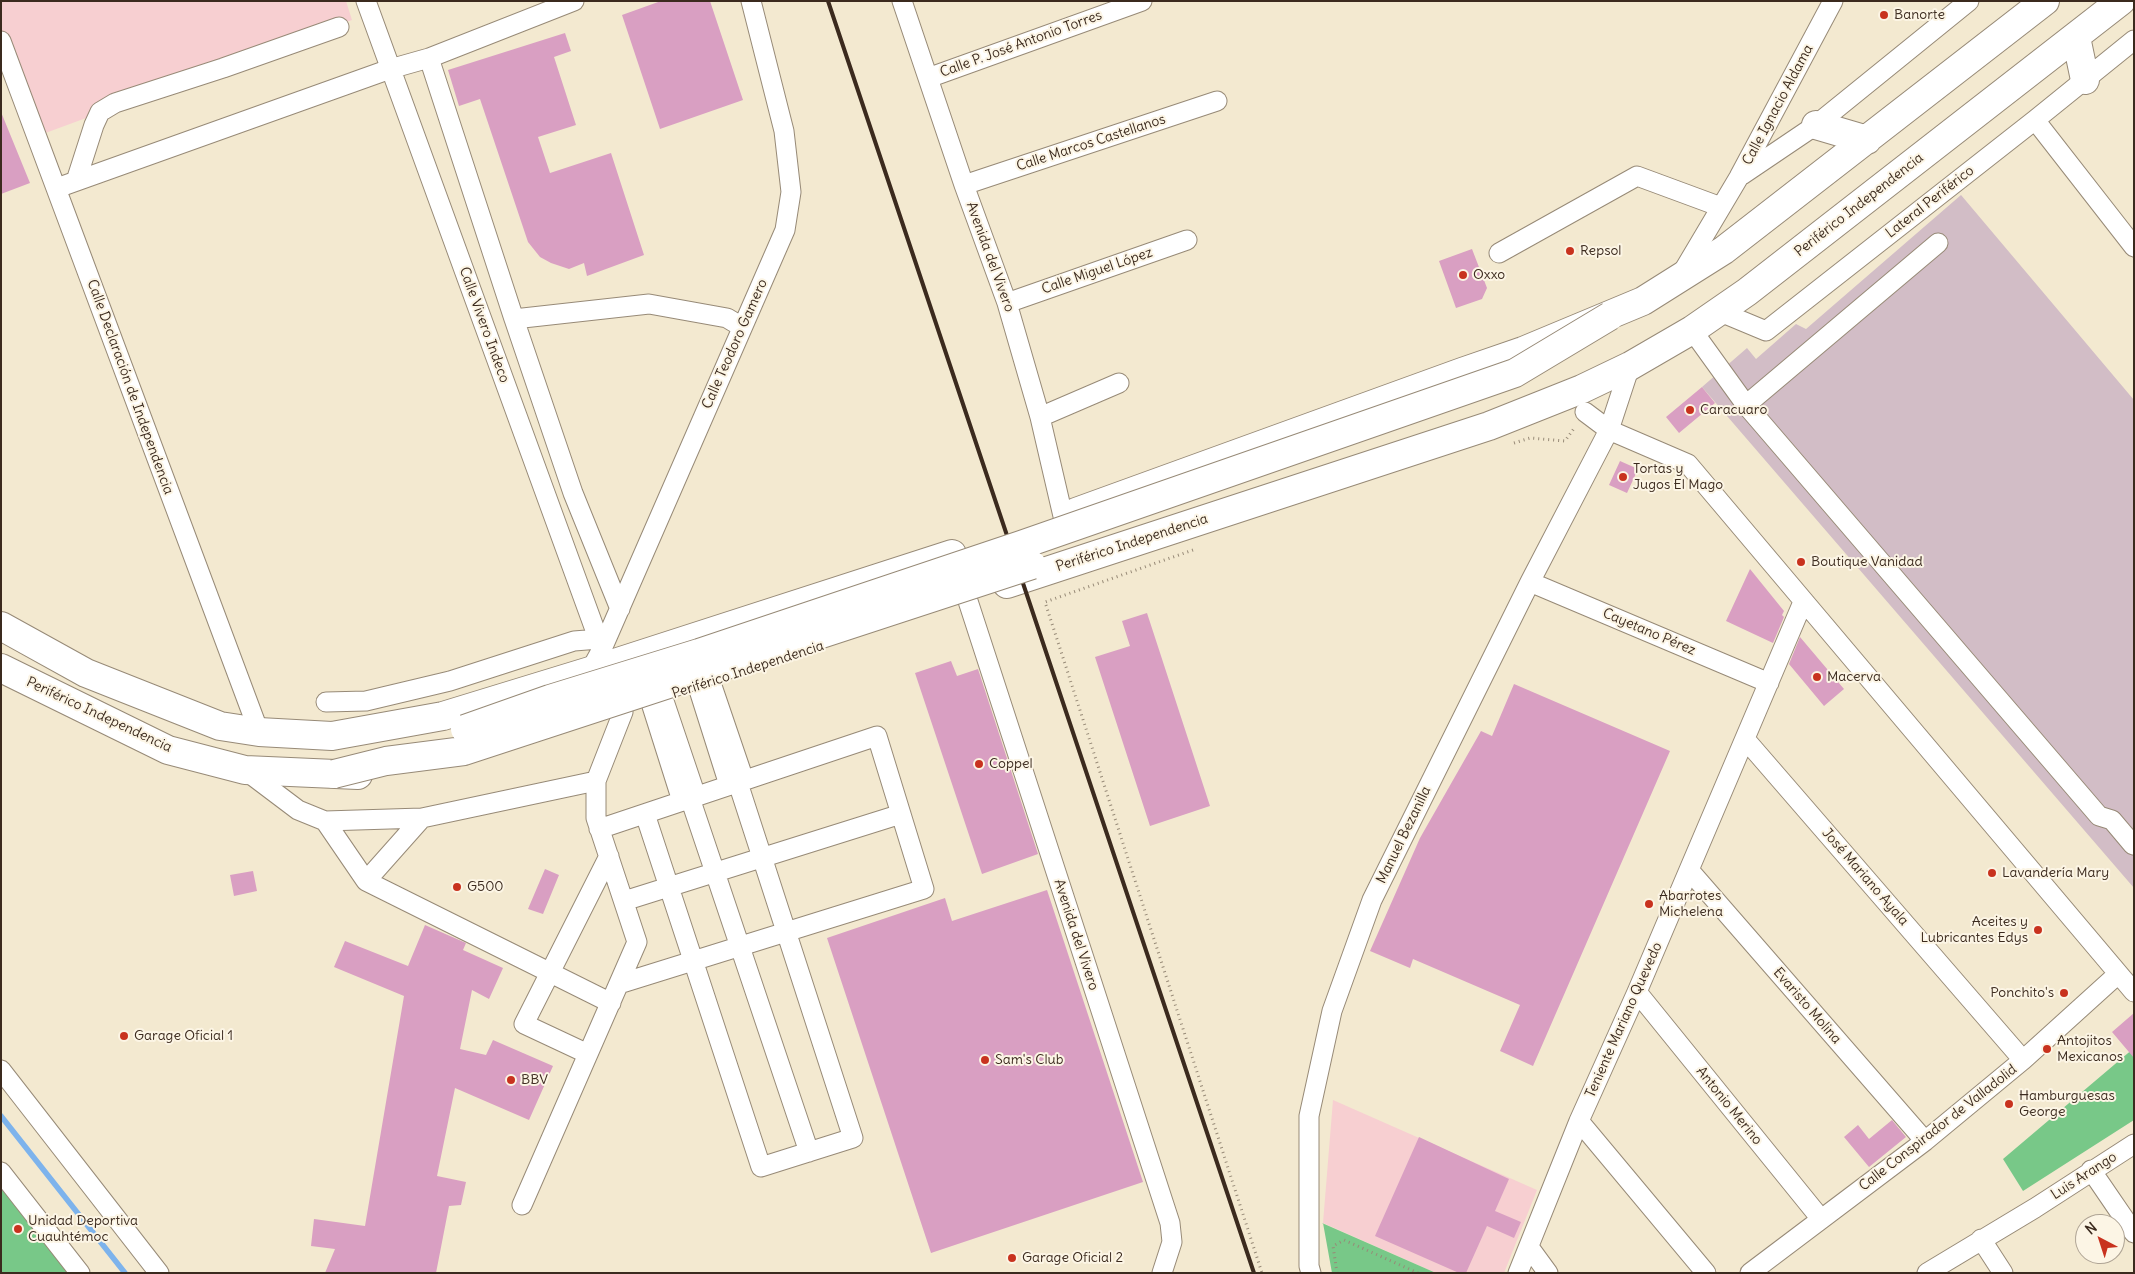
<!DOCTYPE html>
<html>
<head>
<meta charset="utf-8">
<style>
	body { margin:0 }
	#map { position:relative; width:2135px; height:1274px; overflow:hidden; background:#f3e9d0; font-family:Delius,sans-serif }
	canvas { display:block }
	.frame { position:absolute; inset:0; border:2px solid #3b2a1e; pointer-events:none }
	.north { position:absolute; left:2075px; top:1214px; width:50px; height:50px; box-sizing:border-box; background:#fcf5e5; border:1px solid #afa495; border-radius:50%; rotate:320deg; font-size:14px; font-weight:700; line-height:20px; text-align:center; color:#3b2a1e }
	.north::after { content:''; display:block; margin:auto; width:18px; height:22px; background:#c8321e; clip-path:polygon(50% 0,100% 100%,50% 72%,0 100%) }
</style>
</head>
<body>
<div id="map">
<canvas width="2135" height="1274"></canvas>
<div class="frame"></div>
<div class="north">N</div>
</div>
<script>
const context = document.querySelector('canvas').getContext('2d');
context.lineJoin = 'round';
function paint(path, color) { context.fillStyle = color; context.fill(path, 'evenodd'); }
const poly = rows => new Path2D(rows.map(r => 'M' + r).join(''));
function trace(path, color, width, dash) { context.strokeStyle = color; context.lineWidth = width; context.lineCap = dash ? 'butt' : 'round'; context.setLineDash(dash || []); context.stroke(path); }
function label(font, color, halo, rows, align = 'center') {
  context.font = font + ' Delius,sans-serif'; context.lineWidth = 4; context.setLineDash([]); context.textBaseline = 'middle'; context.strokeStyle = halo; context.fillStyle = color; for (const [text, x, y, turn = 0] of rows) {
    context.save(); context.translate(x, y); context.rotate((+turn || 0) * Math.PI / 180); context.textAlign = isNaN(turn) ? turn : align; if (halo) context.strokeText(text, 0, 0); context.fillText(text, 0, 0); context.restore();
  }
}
const built = poly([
	[1,1,346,1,352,20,40,135,1,28],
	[1333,1100,1537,1190,1504,1273,1436,1273,1323,1223]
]);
const industrial = poly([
	[1961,195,2134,400,2134,888,1702,387,1747,348,1756,359,1796,324,1806,329]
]);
const green = poly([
	[2134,1048,2134,1120,2023,1191,2003,1159],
	[1,1186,68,1273,1,1273],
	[1323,1223,1322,1223,1436,1273,1332,1273]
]);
const stream = poly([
	[1,1116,125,1273]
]);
const building = poly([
	[661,1,710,1,743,100,660,129,622,15],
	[565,33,571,51,554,57,576,125,538,137,550,173,611,153,644,255,587,276,584,263,569,269,551,263,540,257,528,242,480,99,459,106,448,70],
	[1,112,30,183,1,194],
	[1472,249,1487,288,1482,299,1456,308,1439,261],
	[1702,387,1715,403,1679,433,1666,417],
	[1620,461,1638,469,1627,493,1609,485],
	[1750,569,1784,611,1782,615,1784,617,1773,643,1726,621],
	[1147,613,1210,806,1150,826,1095,657,1130,646,1122,621],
	[1800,637,1844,689,1824,706,1789,664],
	[951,661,957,676,978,669,1038,854,982,874,915,673],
	[1514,684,1670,751,1533,1066,1500,1051,1520,1005,1413,959,1410,968,1370,951,1420,838,1481,731,1492,736],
	[545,869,559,875,543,914,528,909],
	[253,871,257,891,234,896,230,875],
	[1047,890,1143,1182,931,1253,827,938,945,898,952,921],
	[425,925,466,943,463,950,503,968,489,999,472,990,460,1049,486,1055,493,1040,553,1066,529,1120,455,1088,437,1176,466,1182,461,1205,449,1206,436,1273,325,1273,335,1249,311,1246,314,1219,365,1226,404,996,334,967,345,941,408,966],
	[2134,1013,2134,1058,2112,1032],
	[1892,1120,1906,1137,1869,1167,1844,1137,1858,1125,1869,1139],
	[1419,1137,1509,1179,1495,1211,1521,1222,1514,1238,1487,1226,1466,1273,1459,1273,1375,1236]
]);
const path = poly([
	[1514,443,1530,438,1565,441,1575,427],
	[1193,550,1045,602,1262,1273],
	[1337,1273,1333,1246,1344,1240,1418,1273]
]);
const minor = poly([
	[366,1,602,649],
	[902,1,964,185,1007,303,1040,417,1063,516],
	[1,41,259,732],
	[429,58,514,319,649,304,727,318,742,327],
	[928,78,1142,1],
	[2035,120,2134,247],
	[1742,175,1816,125,1969,1],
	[76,181,94,125,100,112,115,103,223,68,339,27],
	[964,185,1217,101],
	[57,188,390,69,429,58,574,1],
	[1499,253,1637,176,1721,207],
	[1682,273,1739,177,1833,1],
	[1007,303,1187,240],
	[1718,311,1766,331,2035,120,2134,40],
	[514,319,573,493,620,609],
	[1692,330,1746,405,2099,816,2112,820,2133,845],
	[1746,405,1938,243],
	[1585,412,1609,430,1688,464,2134,992],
	[1040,417,1119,383],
	[1530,582,1769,683],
	[967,598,1170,1223,1172,1242,1162,1273],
	[590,671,602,649,785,230,791,192,784,131,751,1],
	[711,683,744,780],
	[698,687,729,785],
	[663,698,696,796],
	[326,702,366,701,450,681,574,641,599,639],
	[651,703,682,801],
	[1745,739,2023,1060],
	[245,770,298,810,325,821,422,818,596,781],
	[690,798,809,1152],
	[645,814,761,1167,853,1138,738,783],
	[325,821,366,881,611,1003],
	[599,829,877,736,924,889,619,984],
	[1689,870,1925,1141],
	[366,881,422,818],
	[624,901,901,814],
	[1637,992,1821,1219],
	[588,1054,524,1024,609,856],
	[1,1070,159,1273],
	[1579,1121,1706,1273],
	[2091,1170,2134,1233],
	[1,1172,80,1273],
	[522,1205,637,942,596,818,596,781,623,712],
	[1981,1239,2003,1273],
	[1529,1247,1548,1273],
	[1311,1273,1309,1266,1309,1116,1332,1011,1372,900,1530,582,1609,430,1630,366],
	[1518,1273,1579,1121,1637,992,1803,602],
	[1750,1273,1925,1141,2023,1060,2118,974],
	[1927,1273,2035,1208,2134,1144]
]);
const highway = poly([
	[2076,37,2085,80],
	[1816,125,1867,140],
	[1076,512,1462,372,1523,351,1643,301,1724,250,2045,1],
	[1007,584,1489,426,1582,389,1630,366,1692,330,1747,292,2121,1],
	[1,626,86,673,220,726,259,732,332,736,443,716,590,671,952,554],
	[1,668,168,750,245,770,358,775]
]);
const rail = poly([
	[828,1,1254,1273]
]);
const highwayBridge = poly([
	[465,729,550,699,699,653,1021,545,1515,373,1610,316],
	[334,774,386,761,464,751,1032,565]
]);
const markers = [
	[1884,15,5,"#c8321e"],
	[1570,251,5,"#c8321e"],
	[1463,275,5,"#c8321e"],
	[1690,410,5,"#c8321e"],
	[1623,477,5,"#c8321e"],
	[1801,562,5,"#c8321e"],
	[1817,677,5,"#c8321e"],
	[979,764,5,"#c8321e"],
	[1992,873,5,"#c8321e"],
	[457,887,5,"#c8321e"],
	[1649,904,5,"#c8321e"],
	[2038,930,5,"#c8321e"],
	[2064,993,5,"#c8321e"],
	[124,1036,5,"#c8321e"],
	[2047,1049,5,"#c8321e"],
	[985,1060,5,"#c8321e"],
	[511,1080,5,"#c8321e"],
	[2009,1104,5,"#c8321e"],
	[18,1229,5,"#c8321e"],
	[1012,1258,5,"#c8321e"]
];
const poiNames = [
	["Banorte",1894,15],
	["Repsol",1580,251],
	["Oxxo",1473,275],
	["Caracuaro",1700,410],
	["Tortas y",1633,469],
	["Jugos El Mago",1633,485],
	["Boutique Vanidad",1811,562],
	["Macerva",1827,677],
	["Coppel",989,764],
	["Lavandería Mary",2002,873],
	["G500",467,887],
	["Abarrotes",1659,896],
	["Michelena",1659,912],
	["Aceites y",2028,922,"right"],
	["Lubricantes Edys",2028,938,"right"],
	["Ponchito's",2054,993,"right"],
	["Garage Oficial 1",134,1036],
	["Antojitos",2057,1041],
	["Mexicanos",2057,1057],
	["Sam's Club",995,1060],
	["BBV",521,1080],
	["Hamburguesas",2019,1096],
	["George",2019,1112],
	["Unidad Deportiva",28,1221],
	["Cuauhtémoc",28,1237],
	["Garage Oficial 2",1022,1258]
];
const streetNames = [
	["Calle P. José Antonio Torres",1021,44,-20],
	["Calle Ignacio Aldama",1778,105,-62],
	["Calle Marcos Castellanos",1091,143,-18],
	["Lateral Periférico",1930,202,-38],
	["Periférico Independencia",1859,205,-38],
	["Avenida del Vivero",990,257,70],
	["Calle Miguel López",1097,271,-19],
	["Calle Vivero Indeco",484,325,70],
	["Calle Teodoro Gamero",735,344,-66],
	["Calle Declaración de Independencia",130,387,70],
	["Periférico Independencia",1132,543,-18],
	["Cayetano Pérez",1649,632,23],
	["Periférico Independencia",748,670,-18],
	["Periférico Independencia",99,715,25],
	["Manuel Bezanilla",1404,835,-64],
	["José Mariano Ayala",1865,877,49],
	["Avenida del Vivero",1076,935,72],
	["Evaristo Molina",1807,1006,49],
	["Teniente Mariano Quevedo",1624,1020,-66],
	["Antonio Merino",1729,1106,51],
	["Calle Conspirador de Valladolid",1938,1128,-38],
	["Luis Arango",2084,1176,-33]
];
paint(built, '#f7cfd1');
paint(industrial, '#d2bdc6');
paint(green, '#78c888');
trace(stream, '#7db3ec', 5.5);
paint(building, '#d99fc2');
trace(minor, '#978a77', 21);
trace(highway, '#978a77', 30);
trace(path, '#978a77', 3, [1, 4]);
trace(minor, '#fff', 19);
trace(highway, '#fff', 28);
trace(rail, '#3b2a1e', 4);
trace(highwayBridge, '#978a77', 30, []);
trace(highwayBridge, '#fff', 28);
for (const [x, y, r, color] of markers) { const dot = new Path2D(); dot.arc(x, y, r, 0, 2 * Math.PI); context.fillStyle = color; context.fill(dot); trace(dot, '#fcf5e5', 2); }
label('14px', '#3b2a1e', '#fcf5e5', poiNames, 'left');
label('14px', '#3b2a1e', '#fcf5e5', streetNames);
</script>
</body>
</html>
